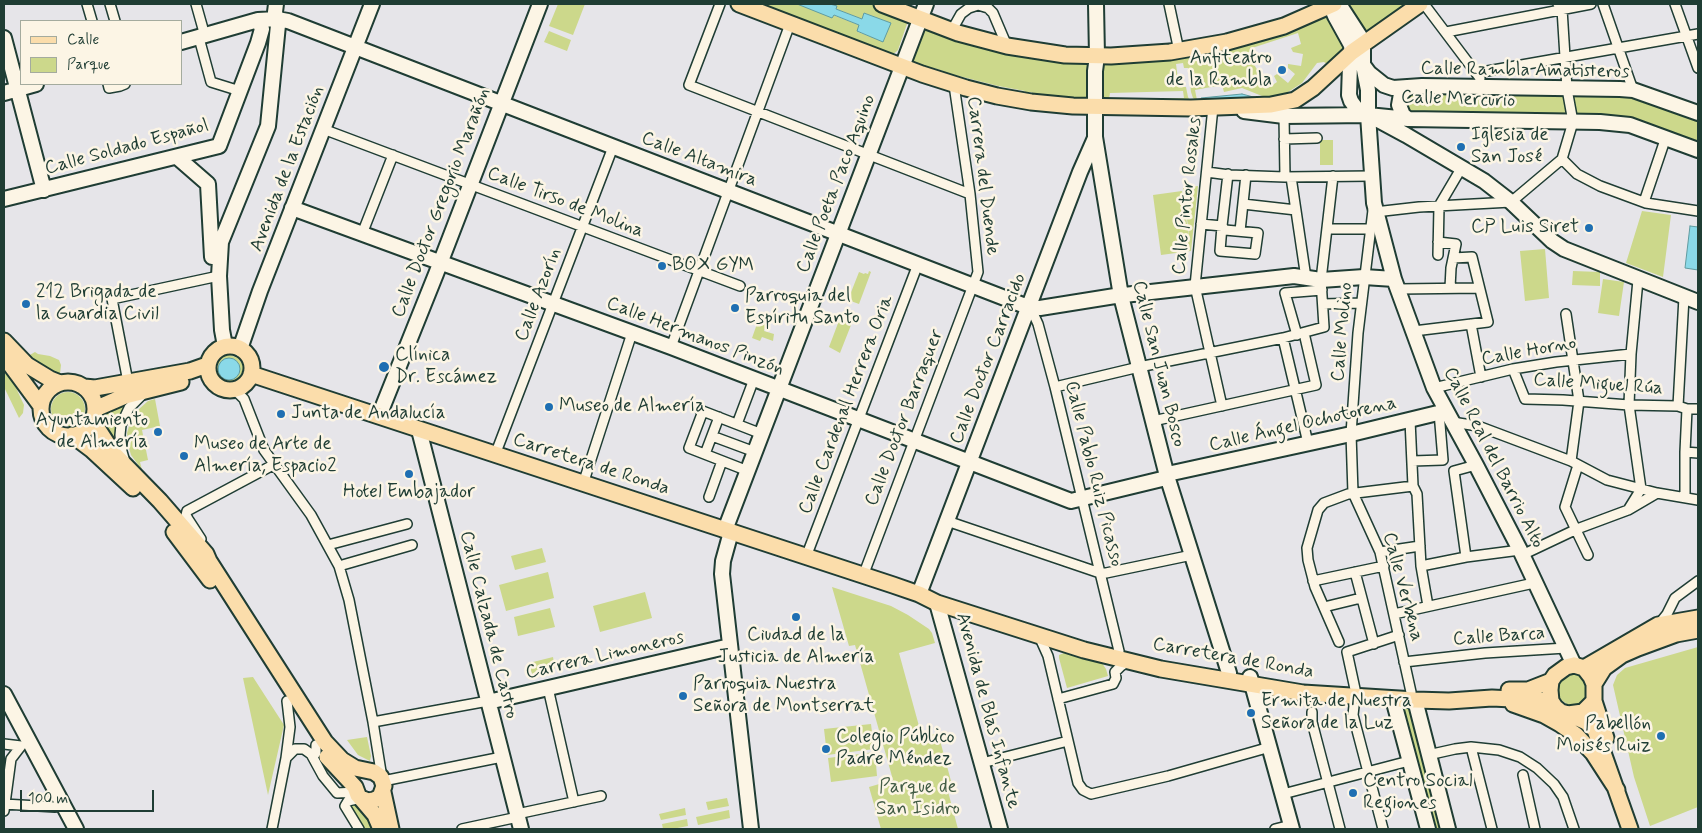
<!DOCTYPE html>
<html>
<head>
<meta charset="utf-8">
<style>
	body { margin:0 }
	#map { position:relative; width:1702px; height:833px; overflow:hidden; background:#e6e5e9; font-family:Mynerve,sans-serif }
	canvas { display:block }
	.frame { position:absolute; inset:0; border:5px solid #1f3d34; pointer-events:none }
	.legend { position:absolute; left:20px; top:20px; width:162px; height:65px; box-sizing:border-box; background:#fcf5e5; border:1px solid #a4ab9e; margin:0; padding:6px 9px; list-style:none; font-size:15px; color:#1f3d34 }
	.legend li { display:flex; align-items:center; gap:10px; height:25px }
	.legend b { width:25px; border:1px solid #a4ab9e }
	.scale { position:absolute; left:20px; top:790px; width:134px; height:22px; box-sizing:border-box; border:2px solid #1f3d34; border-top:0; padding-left:6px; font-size:15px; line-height:18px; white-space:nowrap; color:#1f3d34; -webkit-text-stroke:4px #fcf5e5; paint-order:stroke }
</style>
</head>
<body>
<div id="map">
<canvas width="1702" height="833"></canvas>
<div class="frame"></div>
<ul class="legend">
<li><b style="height:6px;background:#fbddab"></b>Calle</li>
<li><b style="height:14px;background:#ccd88b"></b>Parque</li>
</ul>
<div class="scale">100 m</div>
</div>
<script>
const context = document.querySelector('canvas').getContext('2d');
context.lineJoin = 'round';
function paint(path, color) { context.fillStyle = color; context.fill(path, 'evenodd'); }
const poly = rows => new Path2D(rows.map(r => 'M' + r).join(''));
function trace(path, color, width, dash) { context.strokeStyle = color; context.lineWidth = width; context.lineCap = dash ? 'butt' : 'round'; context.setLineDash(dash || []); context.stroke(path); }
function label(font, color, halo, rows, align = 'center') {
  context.font = font + ' Mynerve,sans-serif'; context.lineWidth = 5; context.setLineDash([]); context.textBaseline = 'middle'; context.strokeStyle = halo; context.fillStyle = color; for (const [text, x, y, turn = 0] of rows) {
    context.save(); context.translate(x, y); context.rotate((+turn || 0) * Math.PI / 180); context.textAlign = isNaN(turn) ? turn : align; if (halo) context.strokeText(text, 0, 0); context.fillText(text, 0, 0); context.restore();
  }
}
const green = poly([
	[558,4,585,4,573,35,549,26],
	[756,4,797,4,832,17,833,15,859,25,858,32,883,41,890,23,864,13,862,19,836,9,836,6,830,4,870,4,902,16,907,20,907,24,898,50,896,52,891,55],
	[1346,4,1411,4,1367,36],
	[1325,13,1329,15,1343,39,1345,47,1344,54,1331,67,1324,62,1317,63,1302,83,1285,94,1270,97,1262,96,1242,88,1224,92,1222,85,1195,90,1197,100,1200,102,1197,101,1193,98,1191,92,1188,68,1184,68,1183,63,1176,64,1179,87,1186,87,1188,97,1191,102,1107,101,1102,97,1102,66,1106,61,1109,60,1110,63,1142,61,1213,52,1283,33,1308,24,1307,21],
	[1298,33,1301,44,1291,48,1293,52,1303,54,1301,66,1288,64,1288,68,1295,74,1288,83,1277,74,1274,76,1277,82,1268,88,1249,56,1252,48],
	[1183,91,1184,98,1109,99,1110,93],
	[924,27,933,32,954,38,1088,63,1087,97,1084,100,1039,96,1039,94,1029,92,1028,94,1025,94,1025,91,998,86,947,73,946,75,942,74,943,71,934,68,932,71,912,63,911,61],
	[549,31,571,40,567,51,544,42],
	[1408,91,1561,92,1564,97,1567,115,1409,115,1404,96],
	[1573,91,1621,92,1698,116,1698,146,1575,116,1572,97],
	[1320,140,1333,140,1333,165,1320,165],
	[1198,186,1191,251,1161,255,1153,195,1182,191,1191,250,1183,188],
	[1642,211,1671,215,1663,277,1626,263],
	[1545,249,1549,298,1525,301,1520,251],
	[869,271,871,272,859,304,848,300,859,272,864,274,865,273,868,274],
	[1573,271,1600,272,1600,286,1572,285],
	[1603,279,1624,282,1619,316,1598,313],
	[840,318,844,320,845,318,853,320,840,353,829,347],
	[758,321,766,324,764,331,774,334,773,341,762,337,760,341,752,338],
	[35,352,38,354,50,356,59,360,61,365,60,374,56,374,34,362,28,356],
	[226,355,230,355,238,358,243,365,243,370,240,378,233,382,224,382,221,379,216,372,217,364,222,357],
	[230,358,236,361,240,367,229,379,222,377,219,370,219,366],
	[4,373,11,377,24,405,23,413,19,418,4,387],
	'51 409a17 17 0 1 1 34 0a17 17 0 1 1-34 0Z',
	[155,399,160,426,142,430,148,460,140,462,142,470,131,455,129,448,127,433,131,419,139,409,148,401],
	[129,402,119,417,116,427,115,442,102,416,104,412],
	[542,548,546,562,515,570,511,556],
	[548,572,554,598,506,611,499,585],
	[832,587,891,606,908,615,929,629,932,633,935,643,899,653,922,737,938,733,951,781,946,784,958,829,881,829,869,787,893,780,855,645,849,646],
	[645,592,652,618,600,632,593,606],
	[550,608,555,627,518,636,514,617],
	[1698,647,1698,807,1650,826,1634,777,1613,685,1617,675,1625,668],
	[1064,653,1102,663,1106,669,1108,676,1067,688,1059,658,1059,655],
	[553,657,555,669,532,674,529,663],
	[1585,669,1590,703,1571,707,1560,699,1557,693,1557,680,1561,674],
	[253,677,284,725,268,795,243,678],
	[1399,705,1409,706,1442,829,1431,829],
	[871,724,874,749,827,755,824,729],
	[367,737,371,756,370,761,358,755,347,740],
	[875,752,877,776,831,782,828,758],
	[727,798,729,806,708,810,706,802],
	[352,804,358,806,363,810,376,829,362,829,350,809,350,805],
	[685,808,686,815,661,820,659,814],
	[729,810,730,818,698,825,696,817],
	[687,819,688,826,672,829,663,829,662,824]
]);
const water = poly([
	[797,4,830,4,837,6,836,9,862,19,864,13,891,23,883,42,857,31,859,25,834,15,832,18,797,4],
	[1242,94,1261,99,1291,97,1201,102,1201,98,1242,94],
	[1690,226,1698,227,1698,270,1685,268,1690,226],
	'218 369a11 11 0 1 1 22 0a11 11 0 1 1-22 0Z'
]);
const streetTunnel = poly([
	[1312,712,1313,694]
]);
const street = poly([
	[87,4,92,21],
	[110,4,115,21],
	[196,4,205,36],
	[720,4,689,85,970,194],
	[1169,4,1179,51],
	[1424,4,1476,73,1480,78,1479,87],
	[1603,4,1633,90],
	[1675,4,1698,68],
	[952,30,961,14,969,8,978,5,988,8,993,13,1007,46],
	[1446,32,1591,4],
	[199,38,211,82,240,91],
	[1476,73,1698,34],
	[108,84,109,88,120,86,125,84],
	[1213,107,1195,286,1222,406],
	[1284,116,1285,177],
	[323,129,740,286],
	[1284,139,1317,138],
	[1562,159,1577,174,1600,186,1646,203,1698,211],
	[1207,172,1229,175,1285,177,1371,176],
	[1291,177,1306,278],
	[1644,202,1666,137],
	[1243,204,1296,210],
	[1373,210,1358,333,1351,434,1353,493,1380,552,1411,692],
	[1375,212,1419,207,1511,202,1562,159,1573,122,1567,89,1562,9,1558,4],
	[1201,224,1222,226,1225,230,1258,233,1255,254,1220,251,1222,226,1228,174],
	[1327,229,1371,229],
	[1240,231,1246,175],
	[362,234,393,155],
	[1438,242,1456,244,1451,268,1450,288],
	[1438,255,1439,206,1462,167],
	[1399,289,1479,288],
	[1323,304,1361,303],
	[1028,307,1033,313,1038,324,1055,387,1119,651],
	[1566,314,1579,401,1571,461],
	[1471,324,1481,377],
	[1414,331,1488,322,1472,257,1453,258],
	[1297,335,1285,293,1322,290],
	[1283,338,1308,443],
	[671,347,790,24],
	[1513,369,1525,399,1563,400,1629,405,1678,406,1687,409,1698,409],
	[128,382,112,299,214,277],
	[1055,387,1139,367,1283,338,1324,327,1321,280,1333,176],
	[1434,388,1513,369,1556,362,1631,354],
	[232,391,236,391,244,399,264,450,311,515,339,566,349,600,373,722,382,778],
	[1678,406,1684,297],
	[700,410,762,434],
	[703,411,689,448,748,471],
	[1410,420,1413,486,1417,494,1421,566,1428,606],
	[1153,421,1316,385,1304,333],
	[1452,422,1478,426,1571,461,1607,480,1657,493,1698,500],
	[737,424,754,379],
	[712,436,755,452],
	[1685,452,1698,453],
	[705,454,719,417],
	[495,455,613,147],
	[1412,461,1443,460,1439,412],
	[125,462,121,448,120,435,121,425,129,408,143,394],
	[1578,465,1565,507,1588,555],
	[583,484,632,333],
	[709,497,722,461],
	[1685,497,1685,452,1687,409],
	[1628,510,1641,489,1629,405,1631,354,1638,280],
	[947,521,1100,573,1106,573,1192,555],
	[201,539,188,519,186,515,187,511,273,465],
	[328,545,407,524],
	[1380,552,1420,546],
	[1522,555,1577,529,1628,510,1657,493],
	[806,557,918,264],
	[1466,557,1454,471,1476,465],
	[339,566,412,545],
	[1421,566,1466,557,1520,550],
	[1355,572,1374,644],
	[863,576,978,272,970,194,954,85],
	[1313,581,1384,566],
	[1324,607,1361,598],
	[1394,614,1534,583],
	[1659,624,1667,614,1675,598,1698,581],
	[1039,636,1048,656,1078,783,1083,790,1091,794,1168,776,1270,747],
	[1339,642,1315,587,1308,560,1307,548,1318,510,1324,503,1348,494,1413,486],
	[1404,662,1485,653,1566,648],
	[548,688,574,802],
	[1355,689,1347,652,1399,635],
	[1355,697,1353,715,1383,829],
	[1058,699,1113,684,1116,678,1115,672,1121,666,1128,661],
	[1312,712,1312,722,1340,829],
	[373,722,488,701],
	[4,744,21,746],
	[1471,747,1492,829],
	[1428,755,1455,749,1471,747,1499,750,1520,757,1537,768,1554,784,1563,797,1574,829],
	[313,756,316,753,316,745],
	[286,758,295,749,304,749,311,754,323,776,337,793,356,792],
	[982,763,1068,741],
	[1523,775,1535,829],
	[383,781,502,757],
	[1283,794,1409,761],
	[4,804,55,807],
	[4,811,11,759,21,746],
	[517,814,601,796],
	[272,829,286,758,290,727,287,701],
	[359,829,345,806,348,801,361,798],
	[462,829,518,817],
	[1275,829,1291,825]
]);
const secondary = poly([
	[1096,4,1097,56,1095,71,1095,137,1121,296,1167,476,1229,673],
	[1330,4,1335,16,1351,45,1352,58,1350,65,1349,95,1351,101,1356,108,1406,135,1484,181,1511,202,1552,241,1564,249,1698,302],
	[1339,4,1363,41,1363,65,1369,73,1384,85,1393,88,1422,86,1620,89,1633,90,1698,113],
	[4,38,44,190],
	[181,42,258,20,277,19,288,21,1028,307,1040,308,1115,296,1294,276,1321,280,1364,277,1394,279],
	[1363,65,1368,90,1368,115,1374,203,1394,279,1434,388,1476,465,1520,550,1574,665],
	[1408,87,1401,94,1399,105,1403,115,1408,119],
	[4,93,36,84],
	[1244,111,1284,116,1368,115,1408,119,1600,122,1630,125,1698,150],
	[177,157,208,184,212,257],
	[4,199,219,146,258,43,262,29,258,20],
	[292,208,671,347,1071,501,1162,479,1172,473,1351,434,1446,411],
	[225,346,222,330,219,276,221,242,268,126,278,25,275,12,276,4],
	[240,349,260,291,372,4],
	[379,416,436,274,540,4],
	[419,430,521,829],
	[725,530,926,4],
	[731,532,723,561,722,574,751,829],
	[919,594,1080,172,1095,138],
	[937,603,1000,829],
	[1250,677,1292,829],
	[4,694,76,829],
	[1393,699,1428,829],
	[1415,700,1448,829],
	[488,702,730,646]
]);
const primary = poly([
	[739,4,922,74,966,88,997,96,1031,102,1073,106,1191,108,1271,105,1295,100,1313,88,1352,52,1420,4],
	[882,4,958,33,1007,46,1065,55,1111,56,1170,52,1227,42,1284,26,1334,4],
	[4,341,27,365,50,379,60,383],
	'208 368a22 22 0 1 1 44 0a22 22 0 1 1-44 0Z',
	[4,356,41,406],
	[251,374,893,585,919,594,937,603,1084,650,1161,669,1303,693,1415,700,1449,701,1492,698,1551,701],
	'41 409a27 27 0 1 1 54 0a27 27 0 1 1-54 0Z',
	[84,387,95,388,190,371,207,365],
	[95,409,125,396,181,382],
	[92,420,114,454,160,501,206,554,209,561,325,742,342,760,355,768,374,772,381,777,384,786,380,797,374,800,368,801,363,799],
	[72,435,92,450,133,488],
	[174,532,210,580],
	[1574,665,1584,668,1591,677,1594,684,1594,701,1583,712,1568,714,1561,712,1555,707,1551,701,1550,690,1551,681,1555,675,1566,667,1574,665],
	[1584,668,1658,625,1698,618],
	[1594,684,1604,668,1622,655,1638,648,1676,634,1698,630],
	[1509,690,1528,690,1551,681],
	[1594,701,1606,738],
	[1513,704,1544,715,1560,724,1576,735,1593,753,1617,790],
	[1568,714,1586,722,1595,730,1630,829],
	[327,757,355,787,358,795,375,815,381,829],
	[383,792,391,829]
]);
const markers = [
	[1282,70,5,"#1f6fb2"],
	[1461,147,5,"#1f6fb2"],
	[1589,228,5,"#1f6fb2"],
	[662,266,5,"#1f6fb2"],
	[26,304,5,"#1f6fb2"],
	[735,308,5,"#1f6fb2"],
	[384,367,6,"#1f6fb2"],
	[549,407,5,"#1f6fb2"],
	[281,414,5,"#1f6fb2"],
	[158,432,5,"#1f6fb2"],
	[184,456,5,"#1f6fb2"],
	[409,474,5,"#1f6fb2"],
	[796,617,5,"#1f6fb2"],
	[683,696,5,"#1f6fb2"],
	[1251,713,5,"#1f6fb2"],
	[1661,736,5,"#1f6fb2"],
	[826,749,5,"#1f6fb2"],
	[1353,793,5,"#1f6fb2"]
];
const poiNames = [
	["Anfiteatro",1272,59,"right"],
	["de la Rambla",1272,81,"right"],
	["Iglesia de",1471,136],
	["San José",1471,158],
	["CP Luis Siret",1579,228,"right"],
	["BOX GYM",672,266],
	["212 Brigada de",36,293],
	["la Guardia Civil",36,315],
	["Parroquia del",745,297],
	["Espíritu Santo",745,319],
	["Clínica",395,356],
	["Dr. Escámez",395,378],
	["Museo de Almería",559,407],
	["Junta de Andalucía",291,414],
	["Ayuntamiento",148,421,"right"],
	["de Almería",148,443,"right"],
	["Museo de Arte de",194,445],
	["Almería, Espacio2",194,467],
	["Hotel Embajador",409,493,"center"],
	["Ciudad de la",796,636,"center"],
	["Justicia de Almería",796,658,"center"],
	["Parroquia Nuestra",693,685],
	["Señora de Montserrat",693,707],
	["Ermita de Nuestra",1261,702],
	["Señora de la Luz",1261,724],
	["Pabellón",1651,725,"right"],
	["Moisés Ruiz",1651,747,"right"],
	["Colegio Público",836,738],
	["Padre Méndez",836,760],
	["Centro Social",1363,782],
	["Regiones",1363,804]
];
const streetNames = [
	["Calle Rambla Amatisteros",1525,71,1],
	["Calle Mercurio",1458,100,2],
	["Calle Soldado Español",127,148,-15],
	["Calle Altamira",699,160,21],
	["Avenida de la Estación",288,169,-69],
	["Carrera del Duende",982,176,83],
	["Calle Poeta Paco Aquino",837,184,-69],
	["Calle Pintor Rosales",1188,196,-84],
	["Calle Doctor Gregorio Marañón",442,203,-69],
	["Calle Tirso de Molina",565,203,21],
	["Calle Azorín",539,295,-69],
	["Calle Molino",1343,332,-85],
	["Calle Hermanos Pinzón",695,337,21],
	["Calle Horno",1529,352,-10],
	["Calle Doctor Carracido",989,359,-69],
	["Calle San Juan Bosco",1158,364,76],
	["Calle Miguel Rúa",1598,385,4],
	["Calle Cardenal Herrera Oria",847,405,-69],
	["Calle Doctor Barraquer",905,418,-69],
	["Calle Ángel Ochotorena",1303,425,-13],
	["Calle Real del Barrio Alto",1493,458,63],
	["Carretera de Ronda",591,465,18],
	["Calle Pablo Ruiz Picasso",1093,474,76],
	["Calle Verbena",1402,587,75],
	["Calle Calzada de Castro",488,625,76],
	["Calle Barca",1499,637,-4],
	["Carrera Limoneros",605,656,-13],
	["Carretera de Ronda",1233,659,10],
	["Avenida de Blas Infante",987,711,75]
];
const parkNames = [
	["Parque de",918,788],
	["San Isidro",918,810]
];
paint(green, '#ccd88b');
paint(water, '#8ad9e8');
trace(water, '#5f9ba0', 1);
trace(streetTunnel, '#bec3c5', 9, [9, 4.5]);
trace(street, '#1f3d34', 12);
trace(secondary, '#1f3d34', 18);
trace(primary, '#1f3d34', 19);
trace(street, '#fcf5e5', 9);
trace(secondary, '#fcf5e5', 14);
trace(primary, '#fbddab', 15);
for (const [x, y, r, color] of markers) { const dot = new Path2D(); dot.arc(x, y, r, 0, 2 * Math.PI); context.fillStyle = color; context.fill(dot); trace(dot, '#fcf5e5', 2); }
label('19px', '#1f3d34', '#fcf5e5', poiNames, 'left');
label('19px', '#1f3d34', '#fcf5e5', streetNames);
label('19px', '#425c45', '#fcf5e5', parkNames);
</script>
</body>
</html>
